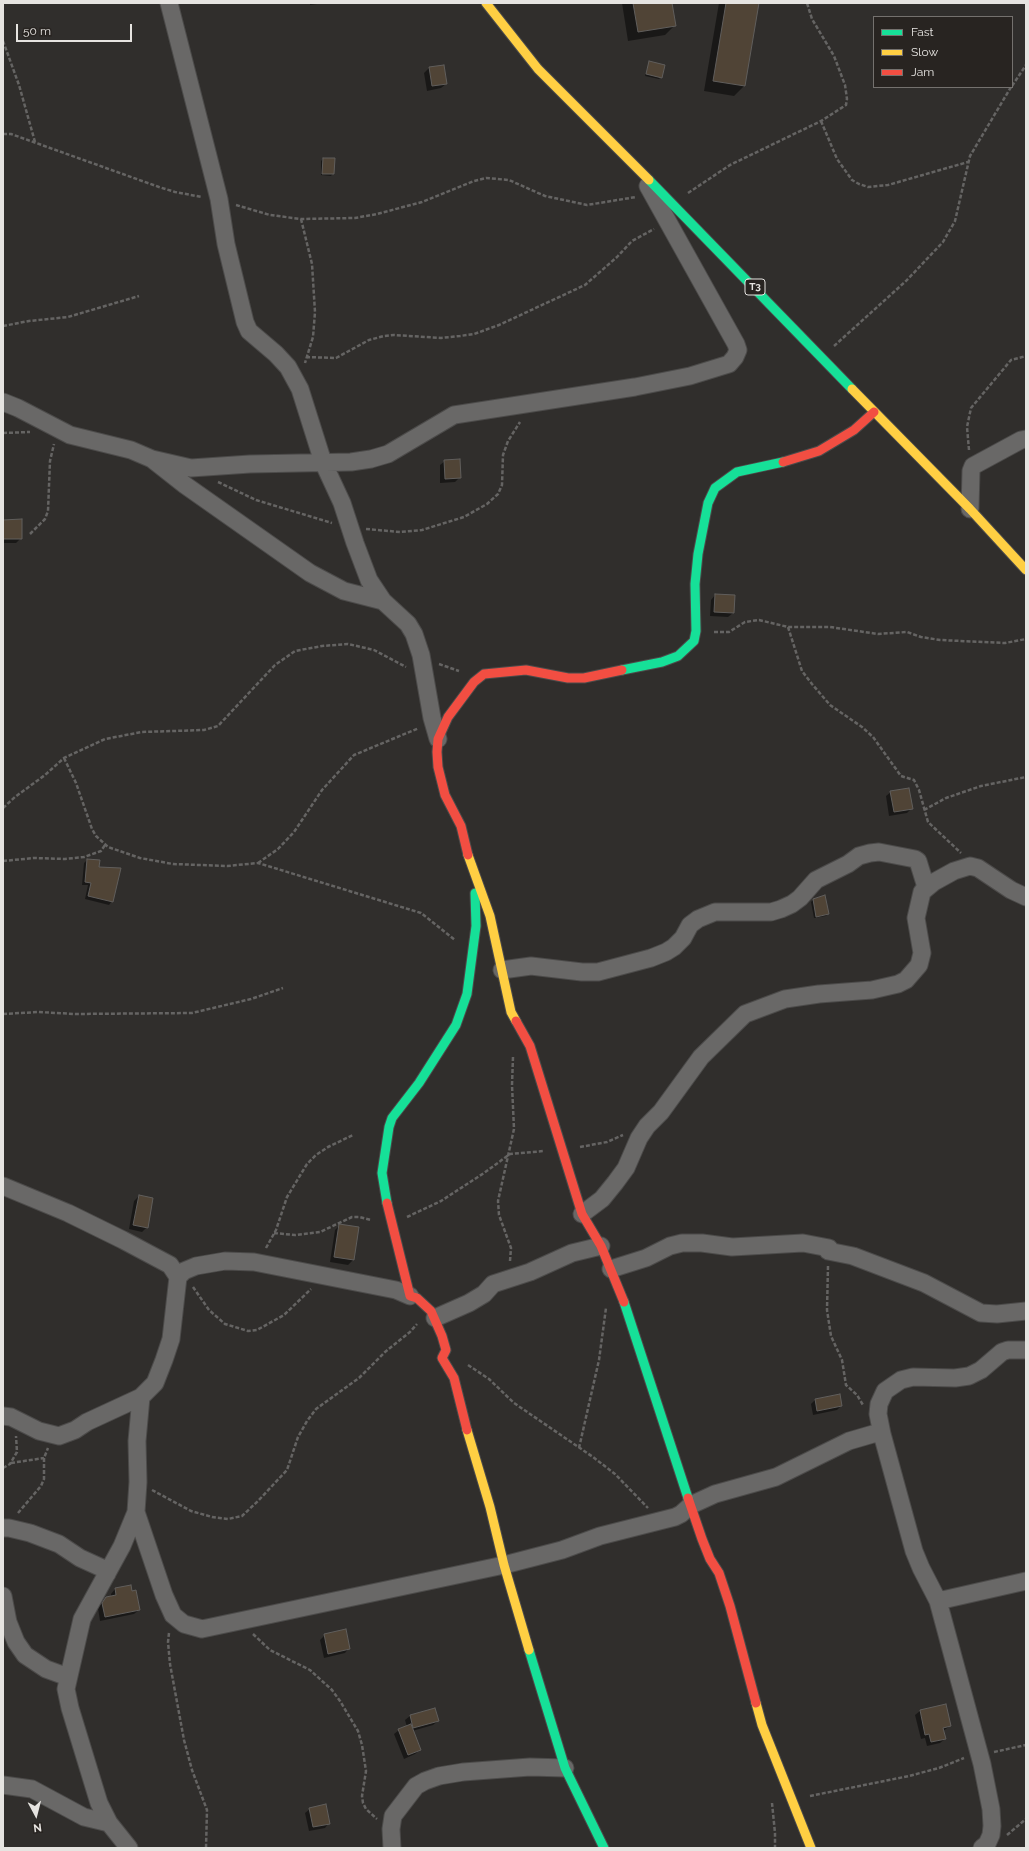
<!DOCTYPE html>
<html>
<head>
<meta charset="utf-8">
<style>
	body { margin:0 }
	#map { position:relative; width:1029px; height:1851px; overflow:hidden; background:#302e2c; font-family:Raleway,sans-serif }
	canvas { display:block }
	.frame { position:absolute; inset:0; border:4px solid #e6e4e1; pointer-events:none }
	.legend { position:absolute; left:873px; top:16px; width:140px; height:72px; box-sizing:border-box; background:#282421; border:1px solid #74716e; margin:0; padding:5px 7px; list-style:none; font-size:12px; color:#e6e4e1 }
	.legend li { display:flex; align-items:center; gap:8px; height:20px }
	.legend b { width:20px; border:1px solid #74716e }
	.north { position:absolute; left:16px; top:1795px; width:40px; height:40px; -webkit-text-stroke:3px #282421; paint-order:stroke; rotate:173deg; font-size:11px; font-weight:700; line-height:16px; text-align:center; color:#e6e4e1 }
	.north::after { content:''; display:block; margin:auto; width:14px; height:18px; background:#e6e4e1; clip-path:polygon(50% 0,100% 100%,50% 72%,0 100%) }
	.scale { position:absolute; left:16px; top:24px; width:116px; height:18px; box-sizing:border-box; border:2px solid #e6e4e1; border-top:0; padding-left:5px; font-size:12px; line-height:14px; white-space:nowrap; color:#e6e4e1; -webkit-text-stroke:3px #282421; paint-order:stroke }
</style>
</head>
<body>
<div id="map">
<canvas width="1029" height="1851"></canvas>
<div class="frame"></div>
<ul class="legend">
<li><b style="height:5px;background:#16e098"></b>Fast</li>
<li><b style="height:5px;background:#ffcf43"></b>Slow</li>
<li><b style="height:5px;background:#f24e42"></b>Jam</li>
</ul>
<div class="north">N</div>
<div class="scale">50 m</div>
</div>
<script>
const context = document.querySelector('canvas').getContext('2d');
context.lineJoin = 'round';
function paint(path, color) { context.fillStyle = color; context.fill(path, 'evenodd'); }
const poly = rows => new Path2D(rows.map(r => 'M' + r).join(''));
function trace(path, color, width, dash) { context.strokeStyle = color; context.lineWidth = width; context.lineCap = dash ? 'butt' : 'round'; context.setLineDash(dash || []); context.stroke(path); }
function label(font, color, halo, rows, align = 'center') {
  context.font = font + ' Raleway,sans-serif'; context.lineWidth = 3.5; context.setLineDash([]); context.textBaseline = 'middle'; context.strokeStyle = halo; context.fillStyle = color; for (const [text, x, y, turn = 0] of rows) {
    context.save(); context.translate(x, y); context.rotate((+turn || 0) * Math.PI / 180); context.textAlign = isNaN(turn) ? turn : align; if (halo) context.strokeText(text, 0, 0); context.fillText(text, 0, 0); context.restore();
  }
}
const shadow = poly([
	[310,3,324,3,310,5],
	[622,3,671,3,675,25,665,35,628,41],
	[719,3,758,3,744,86,734,96,704,91],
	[650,62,661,77,659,79,645,76],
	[443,66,446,84,441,88,427,91,424,73,429,68],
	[323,159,333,173,331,176,321,175,321,161],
	[445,461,460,477,455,482,440,483,440,465],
	[3,521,21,538,16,543,3,543],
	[715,595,733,613,728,617,710,616,711,600],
	[891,792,911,809,907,813,889,816,886,796],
	[87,860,99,861,98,868,112,901,109,905,85,899,88,885,82,885,84,863],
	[813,900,828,914,826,916,814,918,811,902],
	[139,1196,147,1227,142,1232,129,1229,134,1201],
	[340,1225,358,1228,353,1260,348,1265,330,1262,335,1230],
	[815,1400,841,1406,837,1410,813,1415,811,1404],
	[115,1589,131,1592,139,1610,134,1614,100,1621,98,1608,106,1598,111,1597,111,1594],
	[325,1635,349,1648,345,1653,324,1658,320,1640],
	[945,1705,950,1726,943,1731,945,1739,940,1743,927,1746,925,1738,921,1739,915,1715,920,1711],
	[434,1709,438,1721,433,1725,412,1731,420,1750,415,1754,404,1759,394,1734,399,1730,407,1727,405,1720,410,1716],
	[310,1809,329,1823,325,1828,309,1831,305,1813]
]);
const building = poly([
	[633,3,672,3,676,26,638,32,633,3],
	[726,3,759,3,745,86,713,81,726,3],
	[649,61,665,65,662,78,646,74,649,61],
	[444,65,447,84,432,86,429,67,444,65],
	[323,158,335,158,334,174,322,174,323,158],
	[460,459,461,478,445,479,444,460,460,459],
	[22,519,22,539,3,539,3,520,22,519],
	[715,594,735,595,734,613,714,612,715,594],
	[909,788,913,809,894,812,890,791,909,788],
	[87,859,100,860,99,867,121,868,113,902,88,896,91,883,85,882,87,859],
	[825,895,829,914,816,917,813,899,825,895],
	[139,1195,153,1198,148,1228,133,1225,139,1195],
	[339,1224,359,1227,354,1260,334,1257,339,1224],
	[840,1394,842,1406,817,1411,815,1399,840,1394],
	[131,1585,132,1591,136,1590,140,1610,105,1617,102,1603,106,1597,116,1595,115,1588,131,1585],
	[346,1629,350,1649,328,1654,324,1634,346,1629],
	[946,1704,951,1726,943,1728,946,1739,931,1742,929,1734,925,1735,920,1710,946,1704],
	[435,1708,439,1721,413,1728,410,1715,435,1708],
	[411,1724,421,1750,408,1755,398,1729,411,1724],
	[326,1804,330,1824,313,1827,309,1808,326,1804]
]);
const path = poly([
	[3,41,19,85,35,142],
	[1012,86,1026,65],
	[821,121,837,159,852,180,859,184,868,187,888,185,968,162],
	[3,134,11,134,159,187,175,192,202,197],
	[688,193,730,165,821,121,846,105,847,99,845,85,834,56,812,19,807,3],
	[236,205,270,215,301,219,355,218,377,214,422,202,474,181,486,178,509,180,545,196,587,205,636,197],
	[301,219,312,264,315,312,313,337,305,363],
	[3,326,29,321,68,317,139,296],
	[834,346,906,281,943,242,955,221,970,156,1011,87],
	[306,357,336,358,369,340,384,336,394,335,441,338,460,336,474,334,499,325,585,285,617,257,632,241,654,229],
	[3,433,30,432],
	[969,450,967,427,971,408,1011,360,1026,356],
	[218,482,256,500,332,523],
	[366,529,400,532,422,530,464,517,487,504,498,494,502,485,503,455,508,441,520,422],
	[30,534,45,519,48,511,50,461,54,444],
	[788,627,802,671,812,684,830,705,862,727,873,737,901,776,914,780,919,790,928,822,961,853],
	[714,632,729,632,745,622,759,620,788,627,830,627,878,634,907,632,921,637,940,640,1005,643,1026,639],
	[439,664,459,671],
	[64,758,76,783,92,829,96,836,108,847,140,858,173,864,227,866,258,863,421,913,455,940],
	[3,808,15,797,45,775,64,758,105,739,142,732,204,730,218,726,275,665,295,651,322,646,348,644,374,650,406,667],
	[924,810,946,798,981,786,1026,777],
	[3,861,34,858,65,859,84,857,101,851,105,845],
	[258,863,278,849,294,832,322,790,354,755,419,728],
	[3,1014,38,1012,75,1014,192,1013,251,999,283,988],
	[580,1147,607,1142,623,1135],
	[407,1217,441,1201,484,1173,510,1154,544,1151],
	[274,1233,295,1235,320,1232,352,1217,359,1217,371,1220],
	[266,1248,276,1230,287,1197,307,1164,316,1155,328,1147,353,1135],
	[510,1261,511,1248,499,1215,498,1201,514,1129,512,1085,513,1057],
	[828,1266,827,1310,831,1336,842,1360,846,1385,857,1395,863,1405],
	[193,1287,209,1310,225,1324,248,1331,257,1330,284,1315,311,1289],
	[468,1365,489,1379,514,1403,593,1457,615,1474,648,1508],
	[579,1448,599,1360,606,1308],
	[11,1463,44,1458],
	[3,1468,10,1464,17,1452,16,1436],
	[152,1490,191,1511,212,1517,228,1519,242,1516,258,1501,287,1470,298,1437,307,1421,316,1409,359,1378,385,1352,410,1332,417,1324],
	[18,1513,41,1486,44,1479,44,1458,48,1448],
	[169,1633,168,1642,170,1664,184,1740,192,1770,207,1810,206,1848],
	[253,1634,270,1650,310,1670,332,1690,340,1701,358,1731,362,1745,366,1771,362,1796,363,1803,366,1809,377,1819],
	[994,1752,1026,1745],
	[810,1796,909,1776,939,1768,964,1758],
	[772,1803,775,1833,775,1848],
	[1007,1835,1026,1819]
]);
const street = poly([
	[169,3,219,199,226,244,245,322,249,331,276,354,288,367,300,389,323,462,342,503,355,543,369,580,383,601,408,624,414,634,421,655,432,718,438,739],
	[3,402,18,408,70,435,131,450,152,459,185,485,310,573,344,591,383,601],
	[152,459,191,468,250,464,351,462,371,459,388,454,454,415,635,387,690,376,729,364,735,357,738,350,736,344,648,186],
	[970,509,971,471,973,466,1021,440,1026,439],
	[502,970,531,966,582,972,598,972,651,958,666,952,674,947,683,938,690,925,698,919,715,912,771,912,781,909,792,904,800,898,816,880,848,864,859,856,870,853,879,852,915,859,918,861,926,887,922,892],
	[3,1186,68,1213,123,1240,170,1265,178,1277],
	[582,1214,602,1199,615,1183,626,1168,639,1138,647,1126,661,1112,701,1057,745,1014,785,999,819,994,872,990,898,984,906,980,919,965,922,953,916,918,922,892,934,882,954,871,970,866,978,868,1011,890,1026,897],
	[611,1269,646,1258,670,1246,682,1243,702,1243,732,1247,803,1243,829,1248,828,1251,853,1256,924,1283,981,1313,997,1314,1026,1311],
	[435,1318,469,1303,484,1294,493,1284,530,1272,572,1253,601,1246],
	[141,1397,137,1441,138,1482,136,1512,164,1595,173,1615,184,1624,202,1629,504,1565,562,1550,600,1536,675,1517,681,1514,691,1505,715,1494,776,1477,849,1441,873,1434,882,1434],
	[3,1416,11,1417,39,1431,59,1436,75,1430,87,1422,141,1397,155,1383,164,1360,171,1339,178,1277,184,1271,196,1266,225,1261,254,1262,396,1290,410,1296],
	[3,1528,9,1528,30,1533,59,1544,80,1558,102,1568,107,1574],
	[3,1596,8,1622,16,1642,25,1655,46,1669,68,1677],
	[938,1601,1026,1581],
	[3,1785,32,1789,84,1817,109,1823],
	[129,1848,109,1823,99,1803,70,1708,66,1689,82,1619,122,1546,136,1512],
	[392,1848,391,1829,393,1816,416,1786,425,1781,439,1776,463,1772,530,1767,565,1768],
	[982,1848,987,1844,991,1835,992,1826,991,1809,982,1764,938,1601,921,1568,914,1551,882,1434,878,1414,879,1404,885,1391,901,1380,913,1377,955,1378,969,1376,981,1370,1002,1352,1008,1350,1026,1350]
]);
const fast = poly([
	[649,180,852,389],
	[622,670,662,662,678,656,694,641,696,631,695,584,698,554,708,503,715,488,737,472,783,462],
	[387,1203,382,1173,389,1127,392,1118,419,1083,456,1025,467,994,476,926,475,893],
	[624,1302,688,1498],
	[529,1650,565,1768,604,1848]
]);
const slow = poly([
	[486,3,538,69,649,180],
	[852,389,970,509,1026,570],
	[468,855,490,916,511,1012,516,1021],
	[467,1430,490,1507,504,1565,529,1650],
	[756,1703,762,1725,811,1848]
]);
const jam = poly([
	[783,462,819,451,854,430,874,412],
	[468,855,461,826,445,795,438,767,437,752,438,739,448,717,474,682,484,674,526,670,568,678,584,678,622,670],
	[516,1021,530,1046,582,1214,601,1246,624,1302],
	[387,1203,410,1296,417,1298,431,1311,442,1336,446,1350,442,1358,454,1378,467,1430],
	[688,1498,702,1539,710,1559,719,1573,730,1606,756,1703]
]);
const shields = [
	[755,287,20]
];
const shieldNames = [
	["T3",755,287]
];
paint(shadow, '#0007');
paint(building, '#504436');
trace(building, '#605e5c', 1);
trace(street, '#4c4b4a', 19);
trace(fast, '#4c4b4a', 11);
trace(slow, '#4c4b4a', 11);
trace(jam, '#4c4b4a', 11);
trace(path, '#656463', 2.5, [4, 2]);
trace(street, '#696867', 17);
trace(fast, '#16e098', 9);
trace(slow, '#ffcf43', 9);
trace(jam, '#f24e42', 9);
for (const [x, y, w] of shields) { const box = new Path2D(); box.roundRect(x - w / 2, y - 8, w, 16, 3); context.fillStyle = '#282421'; context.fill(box); trace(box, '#e6e4e1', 1); }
label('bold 10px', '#e6e4e1', null, shieldNames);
</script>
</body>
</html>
